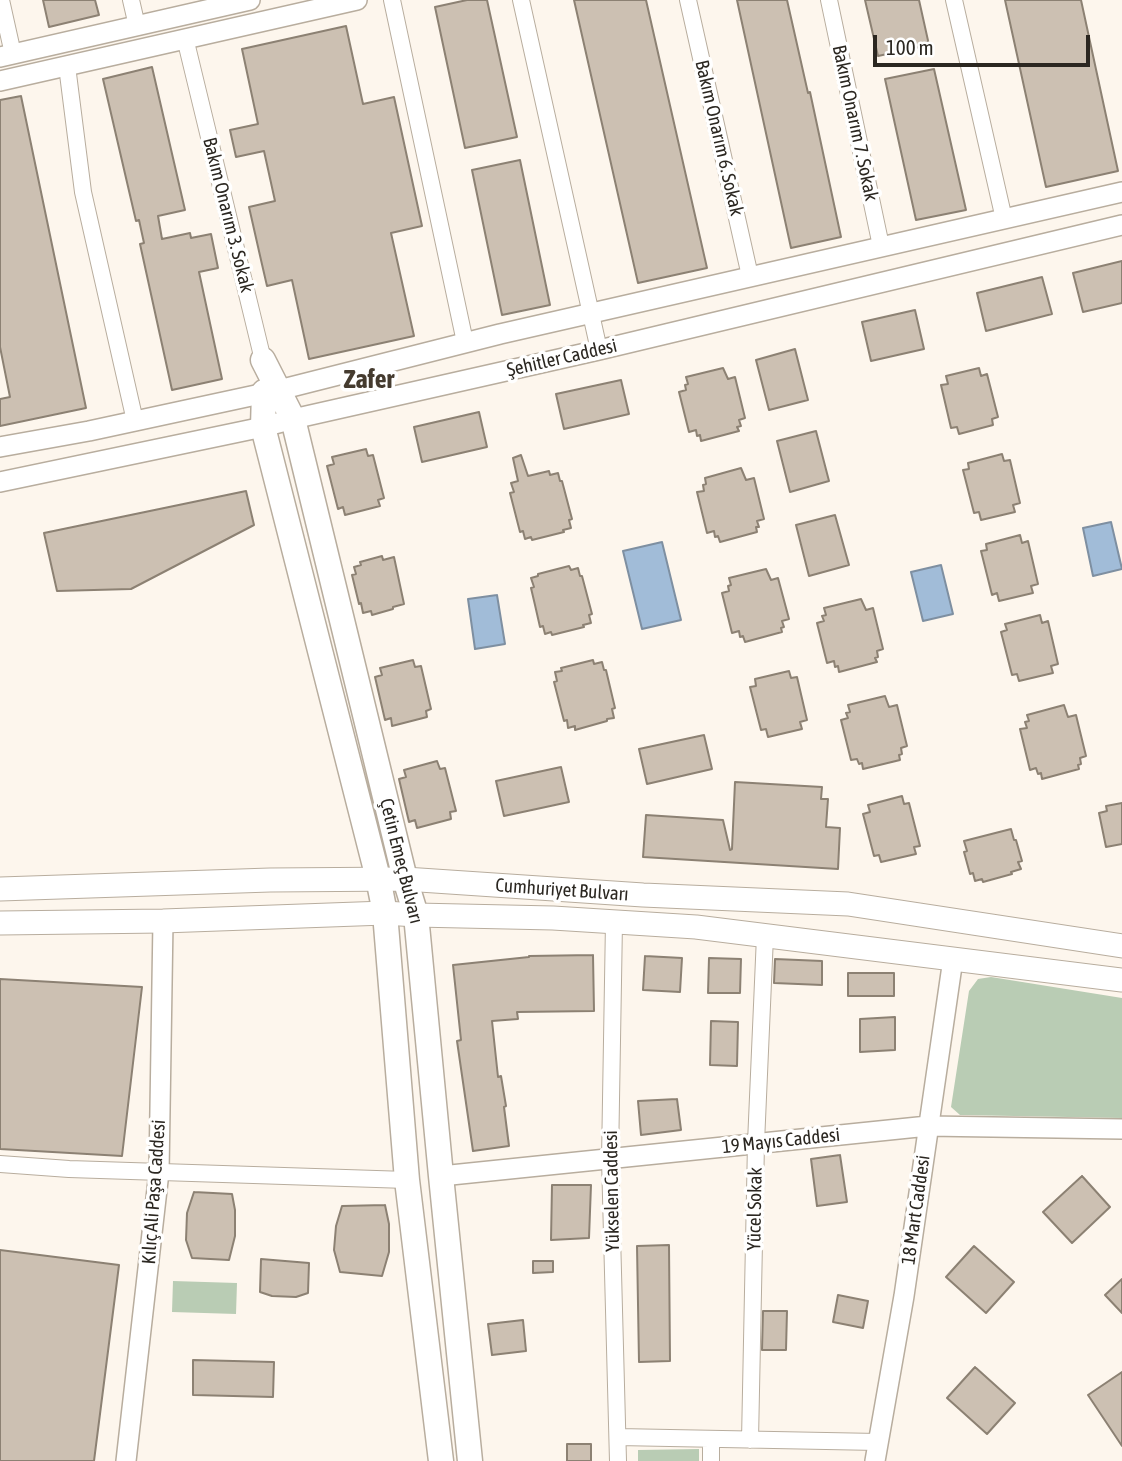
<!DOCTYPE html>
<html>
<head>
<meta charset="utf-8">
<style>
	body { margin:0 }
	#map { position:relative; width:1122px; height:1461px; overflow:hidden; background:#fdf6ed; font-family:"Asap Condensed",sans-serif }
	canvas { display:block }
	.scale { position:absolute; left:873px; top:35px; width:217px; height:32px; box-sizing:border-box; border:4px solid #2b2721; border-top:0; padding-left:9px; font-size:21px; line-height:24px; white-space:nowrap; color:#2b2721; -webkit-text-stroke:5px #fff; paint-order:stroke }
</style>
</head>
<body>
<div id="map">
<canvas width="1122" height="1461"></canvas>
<div class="scale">100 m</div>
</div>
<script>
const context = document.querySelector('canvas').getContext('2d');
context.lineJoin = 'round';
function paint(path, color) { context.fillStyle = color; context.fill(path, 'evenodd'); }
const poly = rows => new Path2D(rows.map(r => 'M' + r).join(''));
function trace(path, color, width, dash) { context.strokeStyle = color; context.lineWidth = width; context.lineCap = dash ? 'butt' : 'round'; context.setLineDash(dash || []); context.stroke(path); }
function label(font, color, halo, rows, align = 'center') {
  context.font = font + ' "Asap Condensed",sans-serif'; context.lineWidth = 7; context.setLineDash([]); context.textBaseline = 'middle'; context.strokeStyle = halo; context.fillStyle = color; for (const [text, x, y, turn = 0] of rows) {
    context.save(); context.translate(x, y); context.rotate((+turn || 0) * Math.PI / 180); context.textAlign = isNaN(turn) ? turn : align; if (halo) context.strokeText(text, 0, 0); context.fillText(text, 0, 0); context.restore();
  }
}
const green = poly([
	[991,977,1122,998,1122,1118,960,1115,951,1107,969,991,978,979],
	[173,1281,237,1283,236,1314,172,1312],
	[699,1449,699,1461,638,1461,638,1450]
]);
const water = poly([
	[1111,522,1122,569,1093,576,1083,528,1111,522],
	[662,542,681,620,642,629,623,551,662,542],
	[941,565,953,614,923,621,911,572,941,565],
	[497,595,505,644,475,649,468,599,497,595]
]);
const building = poly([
	[43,0,95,0,99,15,49,27,43,0],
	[467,0,487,0,517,137,465,148,435,7,467,0],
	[574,0,646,0,707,268,638,283,574,0],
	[737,0,787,0,808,93,810,92,841,237,791,248,737,0],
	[865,0,919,0,929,45,878,56,865,0],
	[1005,0,1081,0,1118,171,1046,187,1005,0],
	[346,26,363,104,394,97,422,226,391,233,414,336,309,359,292,280,267,286,261,260,249,207,275,201,264,151,236,157,230,130,258,124,242,49,346,26],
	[152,67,185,210,158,216,162,239,190,233,191,238,211,234,218,268,199,272,222,379,172,390,140,244,144,243,139,220,136,221,103,79,152,67],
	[934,69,966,210,916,220,885,79,934,69],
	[21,96,86,408,0,426,0,399,10,397,0,347,0,100,21,96],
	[520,160,550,305,502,315,472,170,520,160],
	[1122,261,1122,303,1083,312,1073,273,1122,261],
	[1042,277,1052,314,986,331,977,293,1042,277],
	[915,310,924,349,871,361,862,322,915,310],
	[795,349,808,400,769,410,756,360,795,349],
	[723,368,728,379,735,377,745,418,739,420,741,426,737,427,739,431,701,441,700,435,697,436,696,430,689,432,679,392,686,390,685,385,688,384,686,377,723,368],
	[979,368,981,376,987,374,998,417,992,419,993,425,959,434,957,427,951,428,941,385,948,384,946,376,979,368],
	[621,380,629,414,564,429,556,394,621,380],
	[479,412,487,447,422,462,414,427,479,412],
	[816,431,829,481,790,492,777,441,816,431],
	[366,449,368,456,373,455,384,498,378,500,380,506,345,515,343,507,338,509,327,466,334,464,332,457,366,449],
	[1002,454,1004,461,1010,460,1020,503,1013,505,1015,512,981,520,979,512,974,513,963,470,969,469,968,463,1002,454],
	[521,455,528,476,549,471,550,475,558,473,560,481,562,481,572,519,569,520,571,528,563,530,564,532,532,540,531,537,525,539,523,531,520,532,510,493,514,492,511,483,518,481,513,458,521,455],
	[741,468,746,480,754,478,764,519,757,521,759,527,756,527,757,532,720,542,718,536,715,537,714,531,707,533,697,492,704,491,703,485,706,484,705,478,741,468],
	[246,491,254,525,131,589,57,591,44,533,246,491],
	[835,515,849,565,809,576,796,525,835,515],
	[1020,535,1022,543,1028,541,1038,584,1031,586,1033,593,999,601,997,593,992,595,981,551,987,550,986,544,1020,535],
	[382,556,383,560,394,557,404,604,393,607,393,609,372,615,371,611,363,613,361,603,359,604,352,575,356,574,354,567,361,565,360,562,382,556],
	[569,566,571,570,578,568,580,576,582,576,592,614,589,615,591,623,583,625,584,627,552,635,551,632,545,634,543,626,540,627,535,605,531,588,534,587,531,578,538,576,538,574,569,566],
	[766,569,771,580,778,578,789,619,782,621,784,627,781,628,782,632,745,642,743,636,740,637,739,631,732,633,722,593,729,591,728,586,731,585,729,578,766,569],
	[861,599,866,610,873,608,883,649,877,651,878,657,875,658,877,662,839,672,838,666,835,667,834,661,827,663,817,623,824,621,822,616,826,615,824,608,861,599],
	[1040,615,1042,623,1048,621,1058,664,1051,666,1053,673,1019,681,1017,674,1012,675,1001,632,1007,630,1005,624,1040,615],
	[413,660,415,667,421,666,431,709,426,711,427,717,392,726,391,718,385,720,375,677,382,675,380,668,413,660],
	[593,660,594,664,602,662,604,670,606,670,615,708,612,709,614,718,607,719,607,721,575,730,575,726,568,728,567,720,564,721,554,682,557,681,555,672,562,671,561,668,593,660],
	[789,671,791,678,797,677,807,720,800,722,802,729,768,737,766,729,761,730,750,687,756,686,755,679,789,671],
	[885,696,889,707,897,705,907,746,901,748,902,754,899,755,900,760,863,769,862,763,859,764,857,759,851,760,841,720,848,718,846,713,850,712,848,705,885,696],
	[1064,705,1068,717,1076,715,1086,756,1080,758,1081,764,1078,765,1079,769,1042,779,1041,773,1038,774,1036,768,1030,770,1020,729,1027,728,1025,722,1029,721,1027,715,1064,705],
	[704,735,712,769,647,784,639,749,704,735],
	[437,761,440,769,445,768,456,811,450,812,451,819,417,828,415,820,409,822,399,779,406,777,404,770,437,761],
	[561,767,569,802,504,816,496,781,561,767],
	[735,782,822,787,821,799,828,799,826,827,840,828,838,869,643,857,646,815,723,820,730,850,732,849,735,782],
	[902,796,904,804,909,803,920,846,914,847,916,854,881,862,879,855,874,856,863,814,870,812,868,805,902,796],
	[1122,803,1122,844,1106,847,1099,813,1107,811,1106,806,1122,803],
	[1011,829,1014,840,1016,840,1022,861,1018,862,1021,869,1011,872,1012,874,983,882,982,879,975,881,973,873,970,874,964,852,967,851,964,841,1011,829],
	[593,955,594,1011,517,1012,518,1019,492,1021,498,1077,501,1076,506,1106,504,1107,509,1146,473,1151,457,1041,461,1040,453,965,529,957,529,956,593,955],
	[645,956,682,958,680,992,643,990,645,956],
	[709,958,741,959,740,993,708,993,709,958],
	[775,959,822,961,822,985,774,983,775,959],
	[848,973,894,973,894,996,848,996,848,973],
	[0,979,142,987,122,1156,0,1149,0,979],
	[895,1017,895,1050,860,1052,860,1019,895,1017],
	[711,1021,738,1022,737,1066,710,1065,711,1021],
	[677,1099,681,1130,641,1135,638,1101,677,1099],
	[840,1155,847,1202,817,1206,811,1159,840,1155],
	[1082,1176,1110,1207,1072,1243,1043,1212,1082,1176],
	[552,1185,591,1185,589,1238,551,1240,552,1185],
	[194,1192,232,1194,235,1210,235,1236,229,1260,192,1258,186,1240,187,1213,194,1192],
	[385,1205,389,1224,389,1252,382,1276,340,1272,334,1250,336,1226,342,1206,385,1205],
	[669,1245,670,1361,639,1362,637,1246,669,1245],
	[974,1246,1014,1282,986,1313,946,1277,974,1246],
	[0,1250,119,1265,94,1461,0,1461,0,1250],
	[261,1259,309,1263,308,1293,296,1297,272,1296,260,1292,261,1259],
	[533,1261,553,1261,553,1272,533,1273,533,1261],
	[1122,1279,1122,1313,1105,1295,1122,1279],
	[838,1295,868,1301,863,1328,833,1322,838,1295],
	[763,1311,787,1311,786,1350,762,1350,763,1311],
	[523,1320,526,1351,492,1355,488,1324,523,1320],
	[193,1360,274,1362,273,1397,193,1395,193,1360],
	[975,1367,1015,1403,987,1434,947,1398,975,1367],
	[1122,1372,1122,1446,1088,1395,1122,1372],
	[567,1444,591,1444,591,1461,567,1461,567,1444]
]);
const minor = poly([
	[1,0,13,54],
	[131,0,137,26],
	[392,0,465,342],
	[521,0,599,350],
	[688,0,750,276],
	[829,0,881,246],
	[954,0,1004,219],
	[185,38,263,360,264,369],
	[67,66,83,192,135,421],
	[614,922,610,1159,618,1461],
	[0,1164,69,1169,407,1180],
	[618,1437,878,1442],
	[711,1439,711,1461],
	[750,1440,756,1143,765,936]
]);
const tertiary = poly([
	[0,57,250,0],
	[0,81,357,0],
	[0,447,89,431,279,390,500,334,1122,192],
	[0,482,263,427,293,419,599,350,1122,225],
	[441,1176,928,1126,1122,1129],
	[126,1461,159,1172,163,921],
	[875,1461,904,1296,953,959]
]);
const secondary = poly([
	[0,889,270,880,405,879,643,895,848,904,1122,946],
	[0,923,163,921,385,913,416,915,553,918,696,927,1122,980]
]);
const primary = poly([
	[263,360,293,419,405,879,416,915,441,1176,470,1461],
	[264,392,263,427,378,878,385,913,407,1180,441,1461]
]);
const streetNames = [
	["Bakım Onarım 7. Sokak",855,123,78],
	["Bakım Onarım 6. Sokak",719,138,77],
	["Bakım Onarım 3. Sokak",228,215,76],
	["Şehitler Caddesi",562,358,-13],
	["Çetin Emeç Bulvarı",401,861,76],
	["Cumhuriyet Bulvarı",562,890,4],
	["19 Mayıs Caddesi",781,1141,-6],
	["Yükselen Caddesi",612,1191,-91],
	["Kılıç Ali Paşa Caddesi",154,1192,-86],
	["Yücel Sokak",755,1209,-89],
	["18 Mart Caddesi",916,1210,-82]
];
const districtNames = [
	["Zafer",369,380]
];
paint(green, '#b9ccb4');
paint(water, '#a1bcd8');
trace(water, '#7e8fa1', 2);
paint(building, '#ccc0b2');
trace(building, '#8c8173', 2);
trace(minor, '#b8ad9e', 18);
trace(tertiary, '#b8ad9e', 22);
trace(secondary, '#b8ad9e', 25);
trace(primary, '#b8ad9e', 27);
trace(minor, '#fff', 16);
trace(tertiary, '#fff', 19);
trace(secondary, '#fff', 23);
trace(primary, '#fff', 24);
label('19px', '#2b2721', '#fff', streetNames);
label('bold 26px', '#453b2f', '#fff', districtNames);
</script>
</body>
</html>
